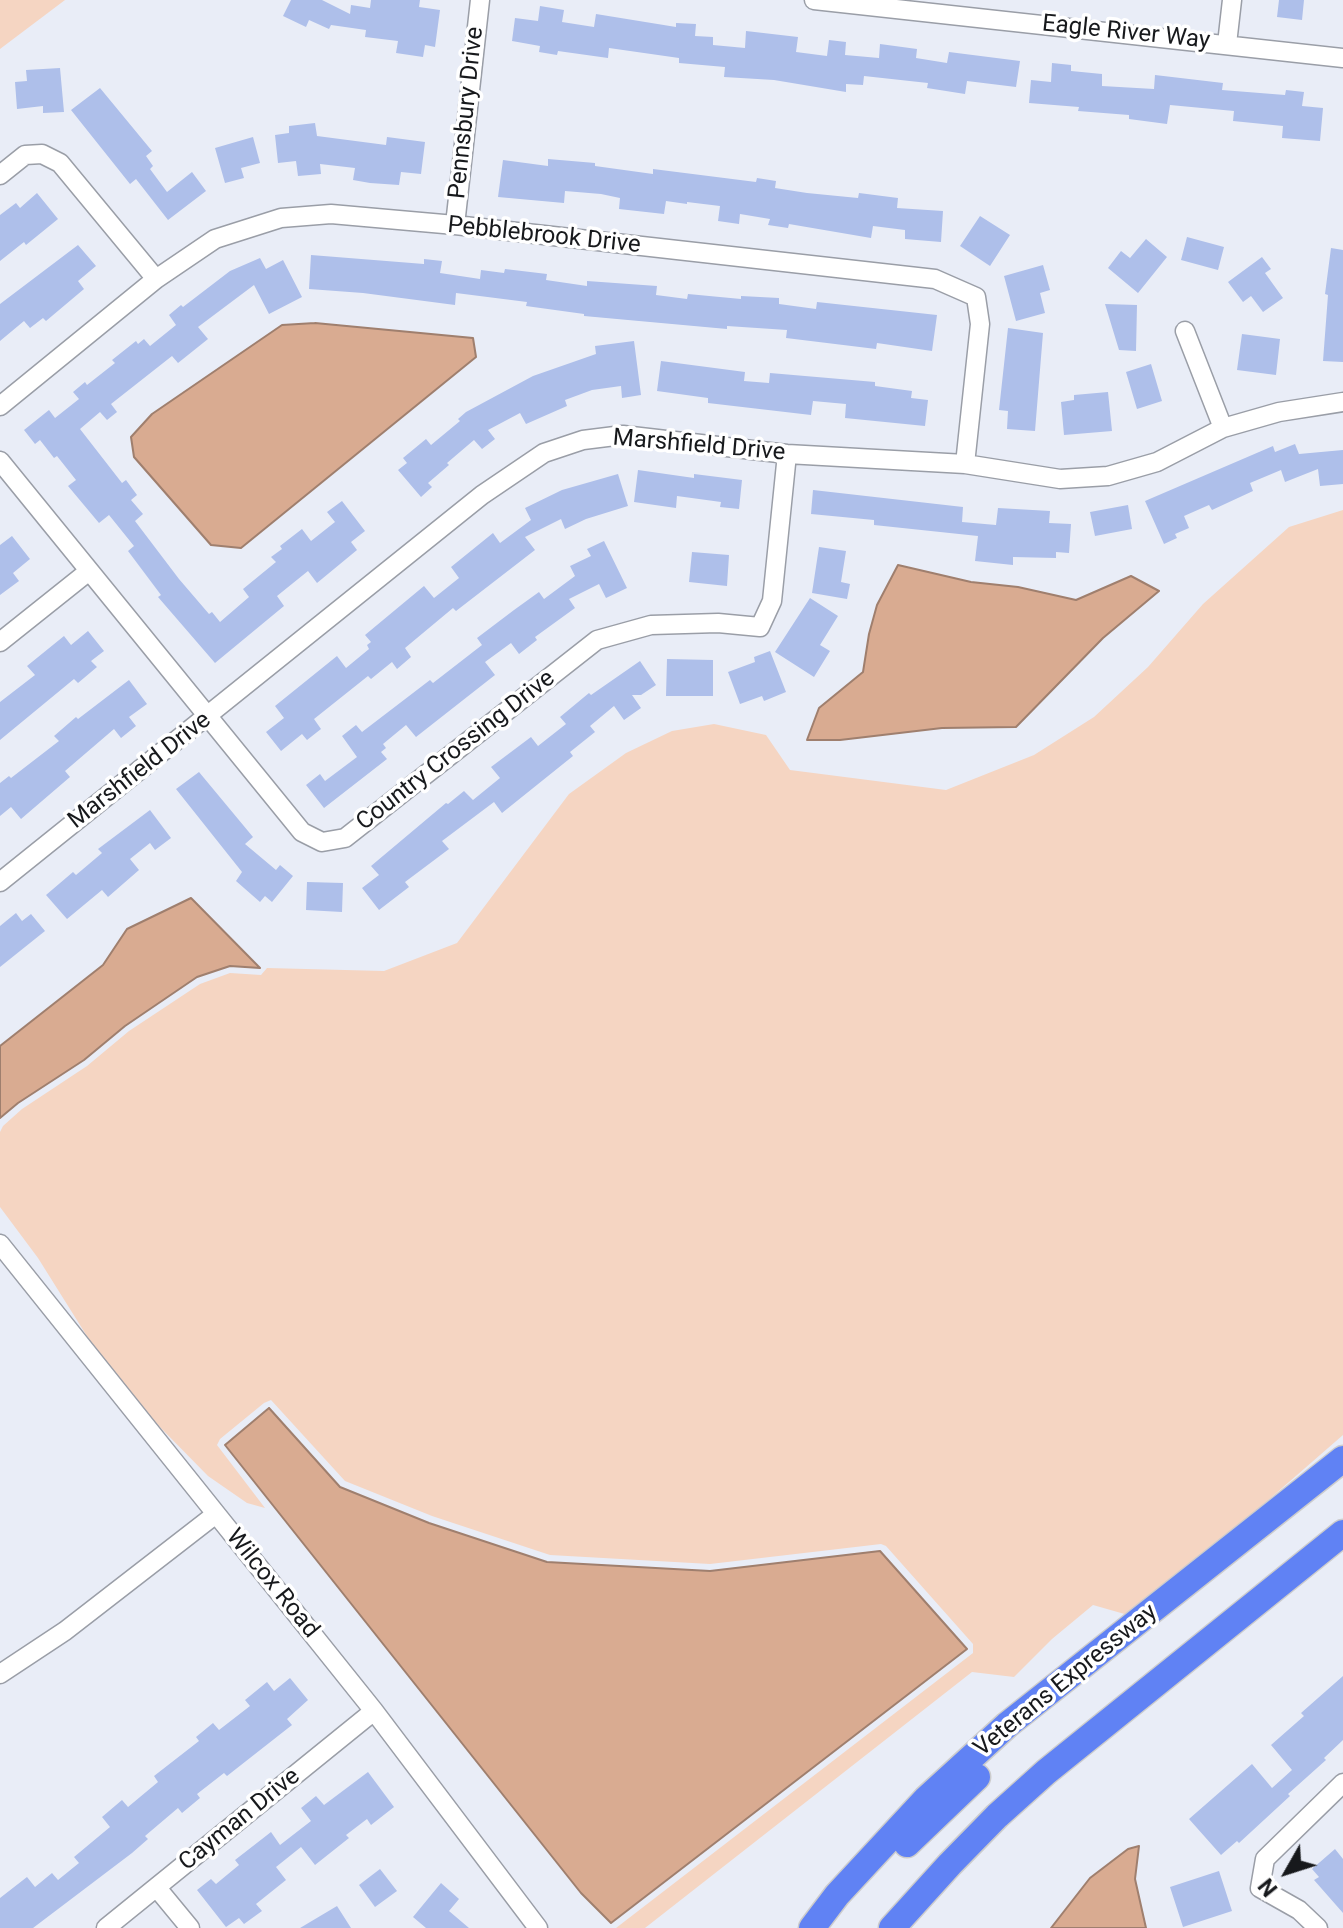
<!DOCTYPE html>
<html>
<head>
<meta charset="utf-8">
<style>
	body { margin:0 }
	#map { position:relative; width:1343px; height:1928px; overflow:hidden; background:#e9edf7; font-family:Roboto,sans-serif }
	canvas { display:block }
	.north { position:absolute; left:1247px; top:1832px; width:80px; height:80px; -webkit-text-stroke:6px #fff; paint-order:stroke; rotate:231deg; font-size:22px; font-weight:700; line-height:32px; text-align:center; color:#17191c }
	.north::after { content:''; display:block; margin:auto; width:28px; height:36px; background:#17191c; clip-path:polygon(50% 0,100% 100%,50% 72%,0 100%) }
</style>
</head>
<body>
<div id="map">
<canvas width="1343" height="1928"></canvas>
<div class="north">N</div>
</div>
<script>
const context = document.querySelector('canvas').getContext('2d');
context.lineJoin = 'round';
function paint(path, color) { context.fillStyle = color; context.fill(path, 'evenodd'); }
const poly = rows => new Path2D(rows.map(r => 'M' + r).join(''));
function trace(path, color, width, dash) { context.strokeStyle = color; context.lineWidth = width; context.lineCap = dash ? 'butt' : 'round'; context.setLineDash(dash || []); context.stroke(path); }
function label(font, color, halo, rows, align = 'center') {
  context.font = font + ' Roboto,sans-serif'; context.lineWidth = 7; context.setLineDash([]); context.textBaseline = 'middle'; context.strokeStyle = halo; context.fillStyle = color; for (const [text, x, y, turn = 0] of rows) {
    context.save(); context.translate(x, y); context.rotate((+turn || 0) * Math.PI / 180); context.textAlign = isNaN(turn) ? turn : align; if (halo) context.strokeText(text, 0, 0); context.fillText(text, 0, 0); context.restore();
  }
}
const green = poly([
	[0,0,65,0,0,49],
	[1343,510,1343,1435,1189,1569,1128,1615,1093,1605,1052,1639,1014,1677,972,1672,645,1928,616,1928,973,1653,973,1644,886,1546,881,1544,710,1564,550,1555,432,1516,345,1481,271,1400,264,1403,220,1439,217,1445,265,1508,247,1503,208,1476,153,1420,90,1341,38,1258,0,1207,0,1132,3,1126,22,1109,87,1066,129,1031,200,984,230,973,261,975,267,968,384,971,457,943,569,794,626,753,672,731,714,724,766,735,790,770,946,790,1034,755,1094,717,1148,667,1203,604,1289,527]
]);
const water = poly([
	[315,323,473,338,476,357,241,548,211,545,134,457,131,437,152,414,282,325,315,323],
	[898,565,971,582,1018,587,1076,600,1131,576,1159,591,1103,638,1016,727,942,728,840,740,807,740,819,708,863,672,869,634,877,605,898,565],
	[191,898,260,968,230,966,197,977,125,1026,84,1060,18,1103,0,1118,0,1046,103,965,127,929,191,898],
	[269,1408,340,1487,429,1523,547,1562,710,1571,880,1551,967,1649,611,1923,581,1893,225,1445,269,1408],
	[1139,1846,1135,1879,1146,1928,1051,1928,1090,1878,1128,1849,1139,1846]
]);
const building = poly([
	[291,0,322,0,350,14,351,5,370,8,371,0,420,0,419,7,440,10,435,47,425,45,423,57,396,53,398,41,365,37,366,30,331,25,329,29,309,20,306,27,283,16],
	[1279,0,1304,0,1302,20,1277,17],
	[540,6,564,10,562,22,594,27,596,14,676,27,676,23,696,24,695,36,713,37,713,45,745,48,746,31,798,37,796,52,827,56,829,40,846,42,845,55,879,58,880,44,917,49,916,58,947,63,949,52,1020,61,1016,87,967,81,965,94,927,88,928,83,864,76,863,85,846,84,846,92,774,80,724,77,725,67,679,63,679,58,609,48,608,58,558,51,557,55,539,52,540,46,512,41,515,18,538,21],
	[1052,63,1071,65,1071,71,1102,74,1102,86,1154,89,1155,75,1223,83,1222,90,1285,95,1286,90,1304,92,1302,106,1323,108,1320,141,1282,138,1283,126,1233,121,1234,111,1170,105,1167,124,1129,119,1129,115,1078,111,1079,107,1029,103,1031,80,1051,82],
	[60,68,64,112,43,113,43,106,17,109,15,82,27,81,26,70],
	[100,88,152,151,146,156,153,166,150,169,167,192,192,172,206,191,168,220,136,179,130,184,71,110],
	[315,123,317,136,386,145,387,137,425,142,421,174,401,172,399,185,370,183,353,180,355,168,320,164,321,174,298,176,296,161,278,163,275,135,289,133,289,126],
	[253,137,260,163,241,168,244,178,225,183,215,148],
	[548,159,595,163,595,166,653,174,653,169,756,182,757,178,776,181,775,188,807,193,858,198,859,193,898,198,897,208,943,211,941,242,905,239,905,230,873,226,871,238,789,224,788,228,768,225,770,219,740,214,739,224,718,221,720,206,687,202,687,204,666,201,664,214,619,209,620,198,601,194,565,191,564,203,498,197,503,160,548,166],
	[37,193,58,219,26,245,24,242,0,261,0,215,16,203,20,208],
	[980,216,1010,235,990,266,960,246],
	[1187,237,1224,247,1218,270,1181,260],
	[1146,239,1167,257,1138,293,1108,268,1121,251,1130,258],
	[78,245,96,266,78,281,84,289,46,321,43,318,30,328,24,321,0,341,0,304],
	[1331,248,1343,250,1343,362,1323,361,1328,295,1325,294],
	[311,255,424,264,424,259,442,261,440,273,480,279,481,270,504,273,505,269,547,274,546,280,587,286,587,281,657,286,656,295,687,299,688,294,741,299,741,296,779,298,779,304,816,309,817,302,937,315,932,351,877,343,876,349,786,338,787,330,727,326,727,329,584,316,584,314,526,306,527,302,456,293,455,305,363,293,309,289],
	[1262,257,1271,269,1265,273,1283,298,1263,312,1251,296,1243,302,1228,282],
	[260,258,266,269,283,260,302,297,269,314,254,285,198,327,208,339,178,363,172,356,111,404,117,412,107,420,100,412,80,429,122,483,126,480,137,495,131,500,143,514,135,521,179,579,209,614,212,612,220,622,249,597,243,589,276,562,271,557,282,549,280,546,302,529,311,541,335,522,327,512,342,501,365,531,351,542,357,550,317,583,308,571,277,596,284,606,215,663,158,597,161,595,128,551,134,546,109,515,99,523,68,486,76,480,57,456,54,458,40,440,35,444,24,430,49,410,55,418,79,399,73,392,85,382,87,385,115,363,112,360,136,341,138,344,144,339,150,346,176,325,169,315,181,305,183,307,230,271],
	[1043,265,1050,290,1040,293,1045,313,1016,321,1004,276],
	[1105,304,1137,305,1136,351,1119,350],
	[1008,328,1043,333,1035,431,1007,429,1008,411,999,410],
	[1242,334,1280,339,1276,375,1237,370],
	[634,341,641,395,622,398,621,386,592,390,565,400,567,406,526,424,520,413,488,430,495,439,482,449,474,440,447,463,449,465,428,483,432,487,421,497,398,470,407,463,403,458,426,439,431,445,460,421,458,419,466,412,533,376,596,354,595,346],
	[661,361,745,372,744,381,769,383,770,373,875,382,875,386,912,391,911,398,928,400,925,426,845,418,846,404,813,401,811,415,708,403,708,398,657,391],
	[1151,364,1162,401,1137,409,1126,372],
	[1108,392,1112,431,1064,435,1061,402,1074,400,1074,395],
	[1295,444,1299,454,1343,450,1343,484,1320,486,1318,469,1285,482,1281,470,1250,483,1253,491,1212,510,1209,505,1184,516,1189,528,1175,534,1177,538,1164,544,1145,501,1273,446,1275,452],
	[638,470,694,478,694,474,742,480,739,509,720,507,721,502,677,496,676,508,634,502],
	[618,474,628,506,586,519,565,529,561,519,525,537,535,550,456,611,453,608,405,648,411,657,397,669,392,662,371,679,368,676,314,719,321,729,307,740,302,734,281,751,266,732,284,718,275,706,337,656,346,668,369,649,367,645,371,642,365,635,424,586,434,598,459,578,451,567,493,533,500,543,531,520,525,508,562,490],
	[813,490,963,507,962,522,996,525,998,508,1050,511,1049,523,1071,524,1069,553,1056,552,1056,558,1013,557,1013,565,975,561,978,536,874,525,874,520,811,514],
	[1128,505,1132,529,1095,536,1090,512],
	[12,536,30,559,13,573,19,581,0,595,0,545],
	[604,541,627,588,606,598,599,584,569,599,575,608,535,637,537,640,519,654,511,643,485,662,495,675,416,737,406,725,383,744,386,748,381,752,387,759,324,808,306,785,320,774,325,781,357,757,342,736,356,725,362,732,430,680,433,683,482,645,477,638,514,610,539,592,544,599,575,576,570,566,591,556,587,549],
	[819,547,846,551,841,582,850,584,847,599,812,593],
	[692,552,729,555,727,586,689,582],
	[810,598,838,616,820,645,830,651,814,677,775,652],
	[88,631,104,651,91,661,97,667,78,683,74,679,0,740,0,702,35,675,27,666,64,636,71,645],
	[770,651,786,692,764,701,762,696,740,704,728,672,755,662,754,657],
	[667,659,713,660,713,696,666,696],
	[640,661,656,685,641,695,632,695,641,708,624,720,614,706,590,726,595,732,570,752,573,756,502,813,494,802,442,841,449,849,405,882,409,887,379,910,362,888,379,875,371,866,446,803,448,804,464,791,473,800,500,778,491,767,531,737,538,746,566,724,560,717,589,693,591,695],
	[129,680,147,704,129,717,136,726,121,738,114,729,65,771,70,777,21,819,11,807,0,816,0,783,9,776,11,778,59,741,54,736,76,717,78,719],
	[199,772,253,837,245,844,276,870,280,865,293,876,272,902,265,896,260,902,236,881,242,872,176,789],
	[150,810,171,838,155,850,150,843,130,859,139,870,108,897,102,890,67,919,46,895,73,872,76,875,102,853,98,849],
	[307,882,343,883,342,912,306,910],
	[16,913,22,921,31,914,45,931,0,967,0,926],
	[1343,1676,1343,1740,1324,1758,1326,1760,1288,1794,1290,1796,1239,1843,1237,1841,1221,1855,1189,1819,1252,1764,1272,1788,1292,1770,1271,1745,1304,1716,1301,1713],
	[290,1678,308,1700,287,1719,292,1725,227,1776,224,1773,197,1794,200,1798,182,1813,178,1808,145,1836,148,1839,132,1853,33,1928,0,1928,0,1898,27,1877,35,1887,52,1873,58,1880,79,1863,74,1857,110,1827,102,1817,122,1800,128,1807,158,1782,154,1776,199,1741,196,1737,213,1723,219,1730,250,1706,245,1700,267,1682,274,1691],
	[368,1772,394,1807,371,1825,367,1819,346,1835,349,1838,315,1865,301,1847,276,1867,286,1880,256,1904,262,1911,244,1924,239,1918,226,1927,197,1890,211,1879,216,1884,239,1865,235,1860,271,1832,280,1845,311,1821,301,1808,316,1796,324,1805],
	[1335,1849,1343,1859,1343,1913,1314,1880,1319,1877,1312,1869],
	[380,1869,397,1891,375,1907,359,1885],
	[1219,1871,1232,1911,1183,1927,1170,1887],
	[441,1883,459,1899,449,1911,469,1928,426,1928,413,1917],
	[337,1906,351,1928,300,1928]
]);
const minor = poly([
	[814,0,1343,58],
	[1227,44,1232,0],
	[0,175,25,155,42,154,60,163,156,279],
	[455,225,480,0],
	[1185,331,1223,428],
	[0,406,156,279,215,239,281,218,331,214,455,225,935,279,976,297,980,324,965,464],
	[0,461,302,832,322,842,345,838,597,640,651,625,718,623,760,627,772,601,787,454],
	[0,642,89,571],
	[0,882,482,495,544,453,583,440,623,435,787,454,965,464,1060,479,1108,476,1157,462,1223,428,1279,412,1343,402],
	[0,1244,374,1711,538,1928],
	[0,1674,65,1631,216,1514],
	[157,1888,190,1928],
	[106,1928,374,1711],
	[1318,1928,1299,1910,1260,1888,1265,1859,1343,1783]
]);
const highway = poly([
	[907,1844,977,1777],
	[812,1928,837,1895,926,1799,1007,1725,1343,1459],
	[892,1928,950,1864,997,1816,1046,1772,1343,1533]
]);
const streetNames = [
	["Eagle River Way",1126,33,6],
	["Pennsbury Drive",467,113,-84],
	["Pebblebrook Drive",544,236,6],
	["Marshfield Drive",699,446,5],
	["Country Crossing Drive",456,751,-38],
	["Marshfield Drive",140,771,-38],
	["Wilcox Road",272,1584,51],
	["Veterans Expressway",1066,1681,-39],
	["Cayman Drive",240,1820,-39]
];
paint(green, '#f5d5c2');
paint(water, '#d9ab91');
trace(water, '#9f7f6e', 2);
paint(building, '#aebfea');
trace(minor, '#9a9ea7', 21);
trace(highway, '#cccccd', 29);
trace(minor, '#fff', 18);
trace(highway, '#6082f4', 26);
label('24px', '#17191c', '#fff', streetNames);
</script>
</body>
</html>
